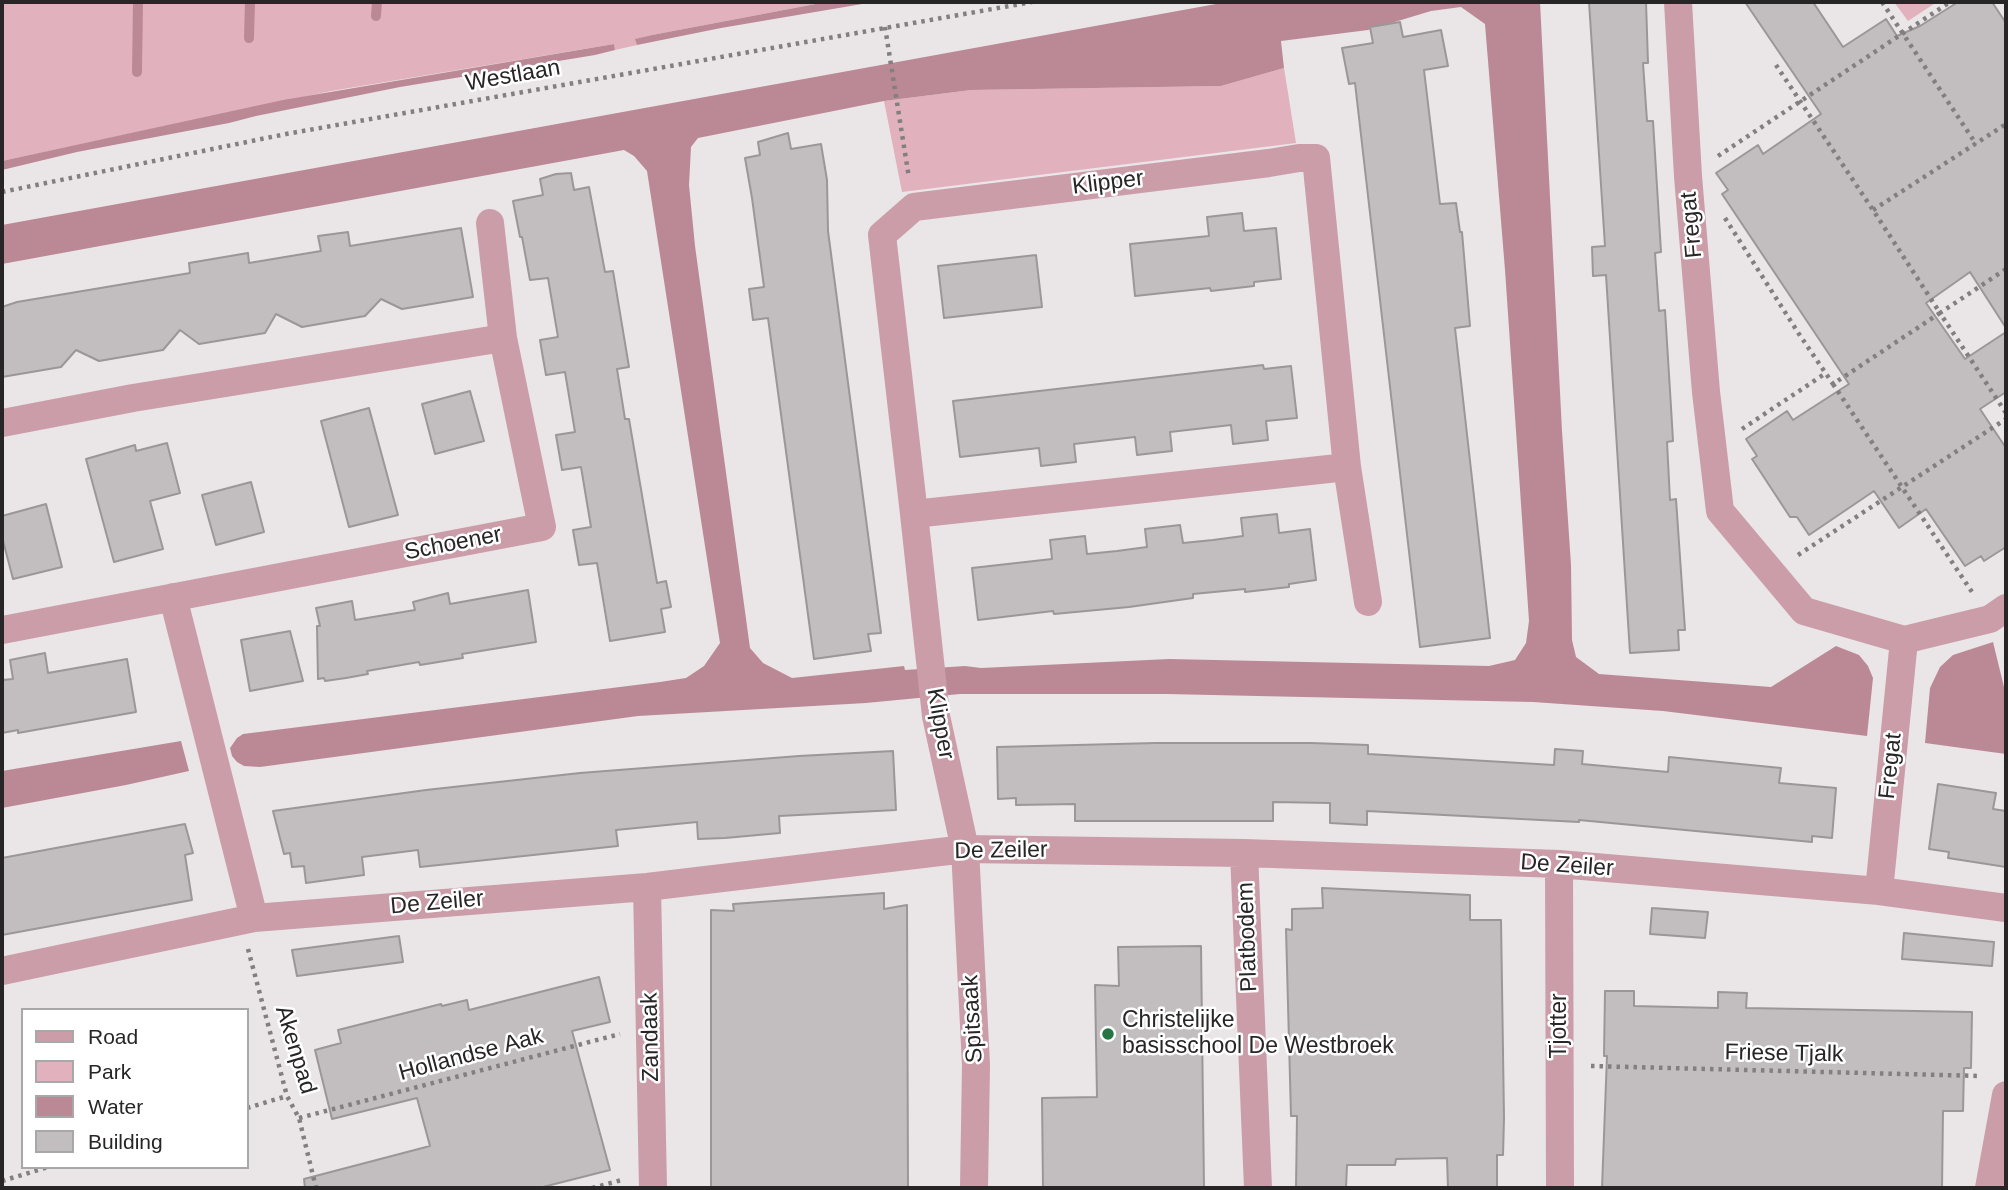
<!DOCTYPE html>
<html>
<head>
<meta charset="utf-8">
<style>
	body { margin:0 }
	#map { position:relative; width:2008px; height:1190px; overflow:hidden; background:#eae5e6; font-family:Arial,sans-serif }
	canvas { display:block }
	.frame { position:absolute; inset:0; border:4px solid #272526; pointer-events:none }
	.legend { position:absolute; left:21px; top:1008px; width:228px; height:161px; box-sizing:border-box; background:#fff; border:2px solid #a9a8a8; margin:0; padding:9px 12px; list-style:none; font-size:21px; color:#272526 }
	.legend li { display:flex; align-items:center; gap:14px; height:35px }
	.legend b { width:35px; border:2px solid #a9a8a8 }
</style>
</head>
<body>
<div id="map">
<canvas width="2008" height="1190"></canvas>
<div class="frame"></div>
<ul class="legend">
<li><b style="height:9px;background:#ca9da9"></b>Road</li>
<li><b style="height:19px;background:#e1b1bd"></b>Park</li>
<li><b style="height:19px;background:#bb8996"></b>Water</li>
<li><b style="height:19px;background:#c2bdbe"></b>Building</li>
</ul>
</div>
<script>
const context = document.querySelector('canvas').getContext('2d');
context.lineJoin = 'round';
function paint(path, color) { context.fillStyle = color; context.fill(path, 'evenodd'); }
const poly = rows => new Path2D(rows.map(r => 'M' + r).join(''));
function trace(path, color, width, dash) { context.strokeStyle = color; context.lineWidth = width; context.lineCap = dash ? 'butt' : 'round'; context.setLineDash(dash || []); context.stroke(path); }
function label(font, color, halo, rows, align = 'center') {
  context.font = font + ' Arial,sans-serif'; context.lineWidth = 5; context.setLineDash([]); context.textBaseline = 'middle'; context.strokeStyle = halo; context.fillStyle = color; for (const [text, x, y, turn = 0] of rows) {
    context.save(); context.translate(x, y); context.rotate((+turn || 0) * Math.PI / 180); context.textAlign = isNaN(turn) ? turn : align; if (halo) context.strokeText(text, 0, 0); context.fillText(text, 0, 0); context.restore();
  }
}
const green = poly([
	[2,2,826,2,652,35,636,39,637,45,615,50,614,44,331,91,2,161],
	[1894,2,1937,2,1908,21],
	[1284,68,1296,143,902,192,884,101,971,90,1221,86]
]);
const water = poly([
	[826,2,874,2,721,28,637,45,635,39,652,35],
	[1227,2,1540,2,1562,431,1571,565,1572,640,1576,657,1599,674,1771,687,1836,646,1859,655,1868,666,1873,678,1867,736,1663,711,1533,702,1166,694,960,694,866,703,638,716,260,767,244,766,237,762,232,756,230,748,237,738,243,734,660,682,686,678,704,666,720,643,647,171,634,156,624,150,2,264,2,225],
	[1461,7,1485,24,1505,270,1529,621,1526,643,1515,660,1489,666,1169,659,981,668,965,666,905,670,904,666,792,678,763,663,750,648,695,246,689,185,691,147,698,138,884,101,971,90,1221,86,1284,68,1281,41,1368,30,1431,11],
	[614,44,615,50,595,55,400,87,256,116,229,123,77,152,2,170,2,161,283,100],
	[1993,642,2004,687,2006,689,2006,754,1925,743,1930,688,1940,667,1953,655],
	[181,741,189,771,126,785,2,808,2,771]
]);
const stream = poly([
	[376,16,377,2],
	[249,38,250,2],
	[137,72,138,2]
]);
const building = poly([
	[1589,2,1646,2,1648,63,1643,63,1647,121,1653,121,1661,252,1655,253,1659,311,1665,310,1671,407,1673,441,1667,442,1670,500,1676,499,1685,630,1678,630,1679,650,1630,653,1606,275,1593,276,1592,247,1605,246,1589,2],
	[1745,2,1813,2,1843,47,1886,19,1897,36,1920,26,1958,2,1992,2,2006,23,2006,328,1970,272,1926,303,1965,359,2006,332,2006,392,1980,409,2006,448,2006,547,1984,561,1981,556,1965,566,1926,509,1899,528,1874,491,1809,535,1797,517,1790,517,1752,459,1757,456,1746,439,1787,411,1793,420,1849,384,1722,194,1728,190,1716,173,1758,145,1763,154,1821,114,1745,2],
	[1400,22,1403,37,1441,30,1448,66,1424,70,1440,204,1456,203,1460,232,1462,232,1470,326,1455,328,1490,638,1420,647,1355,83,1349,84,1342,48,1373,43,1370,27,1400,22],
	[788,133,791,149,821,144,827,180,828,231,881,633,868,634,871,651,814,659,768,318,753,320,749,289,764,287,752,198,745,158,760,155,758,142,788,133],
	[571,173,574,190,589,187,605,272,613,271,629,367,617,369,625,419,629,419,657,583,666,581,671,607,661,609,665,632,610,641,597,563,579,565,573,530,591,527,581,467,562,470,556,435,575,432,565,372,546,375,543,358,540,340,558,337,548,278,530,280,522,237,520,237,513,201,543,195,540,179,556,174,571,173],
	[1242,213,1244,231,1276,228,1281,279,1254,282,1254,286,1211,291,1210,288,1135,296,1130,244,1209,236,1207,217,1242,213],
	[461,228,473,297,402,309,381,299,365,316,302,327,276,314,265,333,199,344,180,330,163,350,99,361,76,350,61,367,2,377,2,307,17,302,190,273,189,263,248,253,249,263,321,251,318,236,348,232,350,246,461,228],
	[1036,255,1042,307,944,318,938,266,1036,255],
	[1263,365,1264,369,1291,366,1297,418,1266,421,1268,440,1233,444,1231,425,1170,432,1172,451,1154,453,1137,455,1135,437,1074,444,1076,462,1041,466,1039,448,960,457,953,401,1263,365],
	[470,391,484,441,435,454,422,404,470,391],
	[369,408,398,515,349,527,321,421,369,408],
	[167,443,180,493,150,501,163,549,114,562,86,459,135,445,136,451,167,443],
	[251,482,264,532,216,545,202,495,251,482],
	[46,504,62,567,13,579,2,537,2,516,46,504],
	[1277,514,1279,533,1310,529,1316,580,1289,584,1289,587,1245,592,1245,589,1193,594,1193,598,1129,607,1054,614,1053,611,978,620,972,568,1052,559,1050,540,1085,536,1087,554,1117,551,1147,547,1145,529,1180,525,1183,543,1213,540,1243,536,1241,518,1277,514],
	[528,590,536,642,462,654,463,658,420,665,419,662,367,671,368,674,346,678,325,681,324,678,318,679,317,626,320,626,316,608,352,601,355,620,415,610,413,602,448,593,450,604,528,590],
	[290,631,303,681,250,691,241,640,290,631],
	[45,653,48,673,127,659,136,712,18,733,18,730,2,733,2,680,13,679,10,660,45,653],
	[1156,743,1311,743,1368,745,1368,754,1554,765,1555,749,1583,751,1582,764,1668,772,1669,757,1781,768,1779,783,1836,788,1832,838,1812,836,1812,842,1579,820,1579,822,1367,811,1367,825,1330,823,1330,803,1273,802,1273,821,1075,821,1075,804,1016,805,1016,798,998,799,997,747,1156,743],
	[893,751,896,810,779,816,780,833,725,838,698,839,697,822,616,830,618,846,420,867,418,850,362,857,364,875,306,883,304,866,292,867,290,853,284,854,273,811,426,790,580,773,799,756,893,751],
	[1938,784,1996,793,1993,809,2006,811,2006,867,1948,858,1949,852,1929,849,1938,784],
	[185,824,193,853,185,855,192,900,2,935,2,858,185,824],
	[1322,888,1470,895,1470,920,1501,920,1504,1118,1503,1155,1497,1155,1497,1188,1448,1188,1447,1158,1396,1159,1395,1165,1347,1165,1346,1188,1296,1188,1297,1116,1291,1116,1286,929,1292,930,1292,909,1323,908,1322,888],
	[884,893,884,909,907,905,908,1188,711,1188,711,910,734,911,733,904,884,893],
	[1652,908,1708,912,1705,938,1650,934,1652,908],
	[1904,933,1994,942,1992,966,1902,959,1904,933],
	[399,936,403,962,297,976,292,950,399,936],
	[1201,946,1204,1188,1043,1188,1042,1098,1097,1097,1095,985,1119,986,1118,947,1201,946],
	[599,977,610,1022,572,1031,610,1170,539,1188,305,1188,304,1179,430,1146,417,1098,332,1119,315,1050,341,1043,338,1030,441,1004,442,1006,467,1000,469,1010,599,977],
	[1605,991,1634,991,1634,1006,1718,1008,1718,992,1747,993,1746,1008,1972,1012,1971,1068,1964,1068,1963,1111,1943,1111,1942,1188,1602,1188,1607,1056,1604,1056,1605,991]
]);
const path = poly([
	[1882,2,1976,144],
	[885,27,909,178],
	[1718,156,1950,2],
	[2,192,286,134,1032,2],
	[1873,210,2006,124],
	[1725,218,1799,334,1833,384,1940,313,1873,210,1776,65],
	[2006,269,1940,313,2006,413],
	[1833,384,1972,592],
	[1742,429,1826,373],
	[1798,555,2006,419],
	[248,949,287,1096,299,1118,316,1188],
	[1591,1066,1981,1076],
	[247,1108,287,1096],
	[299,1118,620,1034],
	[2,1181,48,1167],
	[592,1188,622,1180]
]);
const street = poly([
	[1678,2,1688,176,1706,392,1720,511,1804,611,1904,640,1990,619,2006,608],
	[2,423,133,398,503,338],
	[1347,467,914,514,882,235,914,207,1269,163,1299,158,1316,158,1347,467,1368,602],
	[914,514,936,716,965,849,976,1065,974,1188],
	[173,597,254,918],
	[2,630,542,527,503,338,490,223],
	[1244,853,1258,1188],
	[1559,864,1560,1188],
	[647,887,653,1188],
	[1879,891,1904,640],
	[2,971,254,918,647,887,965,849,1244,853,1559,864,1879,891,2006,908],
	[1989,1188,2006,1095]
]);
const markers = [
	[1108,1034,7,"#287443"]
];
const streetNames = [
	["Westlaan",513,76,-10],
	["Klipper",1108,183,-7],
	["Fregat",1692,225,-95],
	["Schoener",453,544,-11],
	["Klipper",940,724,80],
	["Fregat",1891,766,-84],
	["De Zeiler",1001,851,-1],
	["De Zeiler",1567,866,4],
	["De Zeiler",437,903,-5],
	["Platbodem",1248,937,-92],
	["Spitsaak",973,1019,-93],
	["Tjotter",1560,1026,-90],
	["Zandaak",651,1037,-91],
	["Akenpad",295,1050,73],
	["Friese Tjalk",1784,1054,1],
	["Hollandse Aak",471,1055,-15]
];
const poiNames = [
	["Christelijke",1122,1021],
	["basisschool De Westbroek",1122,1047]
];
paint(green, '#e1b1bd');
paint(water, '#bb8996');
trace(stream, '#bb8996', 10);
paint(building, '#c2bdbe');
trace(building, '#9b9798', 2);
trace(path, '#827f80', 4.5, [3.5, 5]);
trace(street, '#ca9da9', 28);
for (const [x, y, r, color] of markers) { const dot = new Path2D(); dot.arc(x, y, r, 0, 2 * Math.PI); context.fillStyle = color; context.fill(dot); trace(dot, '#fff', 2.5); }
label('23px', '#272526', '#fff', streetNames);
label('23px', '#272526', '#fff', poiNames, 'left');
</script>
</body>
</html>
